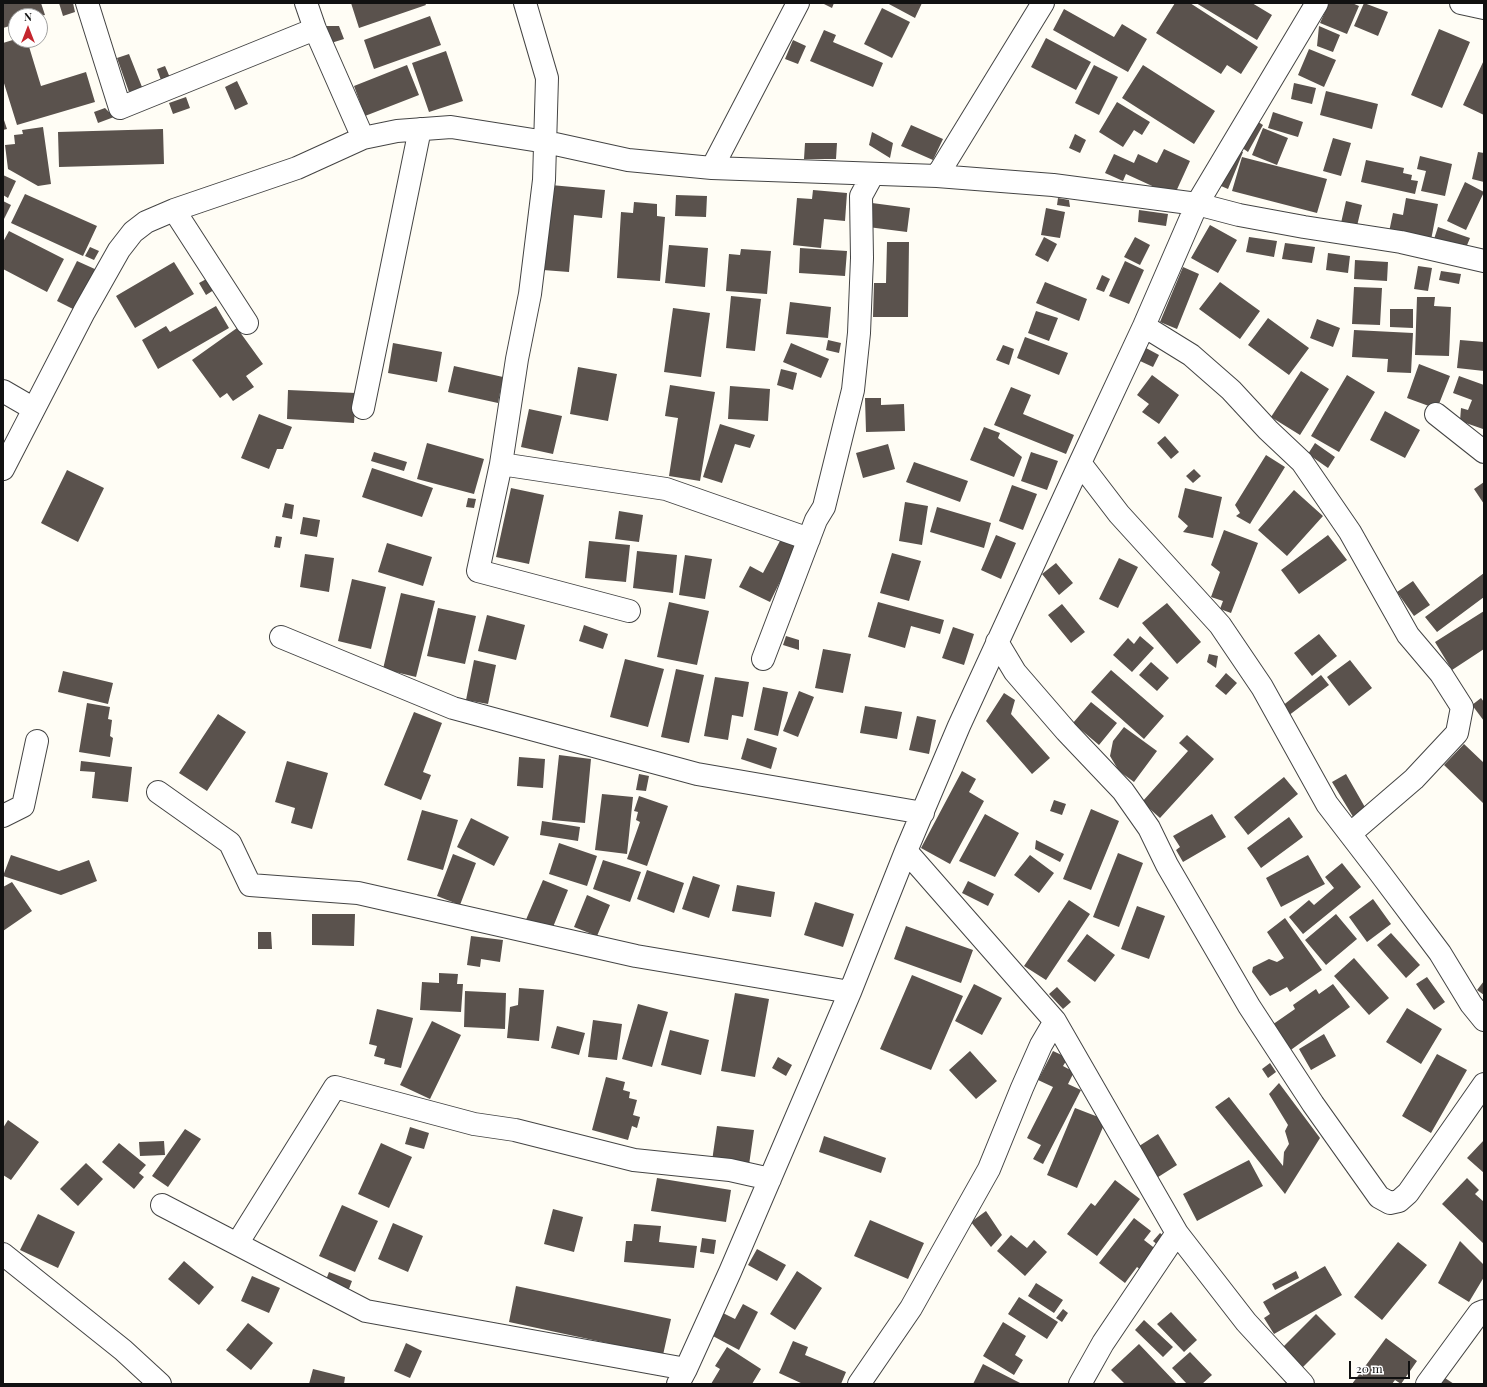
<!DOCTYPE html>
<html>
<head>
<meta charset="utf-8">
<style>
	body { margin:0 }
	#map { position:relative; width:1487px; height:1387px; overflow:hidden; background:#fffdf5; font-family:"Playfair Display",serif }
	canvas { display:block }
	.frame { position:absolute; inset:0; border:4px solid #111; pointer-events:none }
	.north { position:absolute; left:8px; top:8px; width:40px; height:40px; box-sizing:border-box; background:#fff; border:1px solid #a0a0a0; border-radius:50%; rotate:0deg; font-size:11px; font-weight:700; line-height:16px; text-align:center; color:#111 }
	.north::after { content:''; display:block; margin:auto; width:14px; height:18px; background:#c4262e; clip-path:polygon(50% 0,100% 100%,50% 72%,0 100%) }
	.scale { position:absolute; left:1349px; top:1361px; width:61px; height:18px; box-sizing:border-box; border:2px solid #111; border-top:0; padding-left:5px; font-size:12px; line-height:14px; white-space:nowrap; color:#111; -webkit-text-stroke:3px #fff; paint-order:stroke }
</style>
</head>
<body>
<div id="map">
<canvas width="1487" height="1387"></canvas>
<div class="frame"></div>
<div class="north">N</div>
<div class="scale">20 m</div>
</div>
<script>
const context = document.querySelector('canvas').getContext('2d');
context.lineJoin = 'round';
function paint(path, color) { context.fillStyle = color; context.fill(path, 'evenodd'); }
const poly = rows => new Path2D(rows.map(r => 'M' + r).join(''));
function trace(path, color, width, dash) { context.strokeStyle = color; context.lineWidth = width; context.lineCap = dash ? 'butt' : 'round'; context.setLineDash(dash || []); context.stroke(path); }
const building = poly([
	[3,3,41,3,45,15,40,16,16,16,16,24,3,28],
	[59,3,73,3,75,12,63,16],
	[351,3,425,3,426,5,359,28],
	[822,3,834,3,832,8],
	[887,3,922,3,915,18],
	[1175,3,1190,3,1258,47,1241,74,1227,65,1221,74,1156,33],
	[1196,3,1252,3,1272,15,1257,40],
	[1329,3,1352,3,1359,6,1347,34,1320,23],
	[1364,3,1388,12,1378,36,1354,26],
	[882,8,910,22,892,58,864,44],
	[1064,9,1114,37,1122,24,1147,39,1128,72,1053,30],
	[430,16,441,45,374,69,364,40],
	[325,26,339,26,344,39,331,43],
	[1319,26,1340,35,1333,52,1317,46],
	[1439,29,1470,42,1442,108,1411,95],
	[824,30,836,35,833,42,883,63,873,87,810,61],
	[1046,38,1091,62,1076,90,1031,67],
	[16,39,16,40,27,40,41,86,86,72,95,102,17,125,3,80,3,43],
	[793,40,806,46,798,64,785,59],
	[1309,49,1336,60,1324,87,1298,75],
	[446,51,463,101,429,112,412,63],
	[129,54,142,87,129,92,117,58],
	[1484,60,1484,115,1463,105],
	[407,65,419,95,365,116,354,86],
	[1094,65,1118,77,1099,115,1075,103],
	[1143,65,1215,111,1194,144,1122,98],
	[165,66,171,80,162,83,157,69],
	[237,81,248,104,235,110,225,87],
	[1294,83,1316,88,1312,104,1291,99],
	[1326,91,1378,104,1372,129,1320,115],
	[186,97,190,108,173,114,169,103],
	[1117,102,1150,122,1142,135,1134,130,1123,147,1099,132],
	[105,108,114,117,98,123,94,112],
	[1273,112,1303,122,1298,137,1268,128],
	[3,117,7,129,3,130],
	[1255,120,1263,125,1248,152,1241,147],
	[911,125,943,139,933,160,901,146],
	[43,127,51,184,38,186,8,169,5,145,15,144,14,135,23,134,22,130],
	[1263,128,1288,138,1277,165,1252,155],
	[163,129,164,164,59,167,58,132],
	[872,132,893,143,890,158,869,145],
	[1075,134,1086,140,1080,153,1069,148],
	[1333,138,1351,143,1341,176,1323,171],
	[805,143,837,143,836,159,804,159],
	[1164,149,1190,161,1174,196,1126,174,1123,181,1105,173,1114,154,1134,163,1138,154,1157,163],
	[1236,149,1243,152,1228,189,1221,186],
	[1478,152,1484,153,1484,182,1472,179],
	[1420,156,1452,164,1445,196,1421,191,1426,171,1417,169],
	[1242,157,1327,179,1317,213,1232,191],
	[1366,160,1404,168,1403,173,1412,175,1411,180,1418,181,1415,194,1361,182],
	[3,175,16,181,8,198,3,195],
	[1465,182,1484,192,1466,230,1447,221],
	[551,185,605,190,602,218,574,215,569,272,543,270],
	[813,190,847,193,845,221,824,219,821,248,793,245,797,198,812,199],
	[25,194,97,226,83,256,11,223],
	[676,195,707,196,706,217,675,216],
	[1058,198,1069,200,1070,207,1057,205],
	[1406,198,1438,204,1431,240,1389,232,1393,213,1403,215],
	[3,201,11,205,3,221],
	[1346,201,1362,205,1357,226,1341,223],
	[634,202,657,204,657,216,665,217,660,281,617,278,621,212,633,213],
	[872,203,910,208,907,232,868,227],
	[1046,208,1065,212,1060,238,1041,235],
	[1139,210,1168,214,1166,226,1138,222],
	[1210,225,1237,240,1218,273,1191,258],
	[1438,227,1470,238,1465,250,1434,239],
	[9,231,64,259,47,292,3,269,3,242],
	[1044,237,1057,244,1048,262,1035,255],
	[1135,237,1150,245,1140,265,1124,257],
	[1249,237,1277,241,1274,257,1246,252],
	[887,242,909,242,908,317,873,317,874,283,886,283],
	[1285,243,1315,247,1312,263,1282,259],
	[669,245,708,248,705,287,665,283],
	[90,247,99,251,94,260,85,256],
	[800,248,847,251,845,276,799,273],
	[741,249,771,251,767,294,726,291,729,254,740,255],
	[1328,253,1350,256,1348,273,1326,270],
	[1355,260,1388,262,1387,281,1354,279],
	[77,261,97,270,77,311,57,301],
	[1125,261,1144,270,1129,304,1109,296],
	[174,262,194,294,135,328,116,296],
	[1418,266,1432,268,1428,291,1414,289],
	[1183,267,1199,274,1177,329,1160,322],
	[1441,271,1461,274,1459,284,1439,280],
	[1102,275,1110,279,1104,292,1096,289],
	[210,277,217,288,206,295,199,283],
	[1045,282,1087,299,1079,321,1036,303],
	[1220,282,1260,311,1240,339,1199,309],
	[1354,287,1382,288,1380,325,1352,324],
	[731,296,761,299,755,351,726,348],
	[1417,297,1435,297,1434,306,1451,307,1449,356,1415,355],
	[790,302,831,307,828,338,786,334],
	[216,306,229,328,158,369,142,340,166,326,170,332],
	[673,308,710,313,701,377,664,372],
	[1390,309,1413,309,1413,328,1390,327],
	[1036,311,1058,318,1049,341,1028,333],
	[1268,318,1309,348,1289,375,1248,345],
	[1317,319,1340,328,1333,347,1310,338],
	[237,328,263,364,246,376,254,387,233,401,227,393,220,398,192,360],
	[1354,330,1413,333,1411,373,1387,372,1388,359,1352,357],
	[1025,337,1068,353,1059,375,1017,358],
	[828,340,841,343,839,353,826,350],
	[1460,340,1484,342,1484,371,1457,368],
	[393,343,442,352,437,382,388,373],
	[791,343,829,359,821,378,783,362],
	[1003,345,1014,349,1009,365,996,360],
	[1146,348,1159,355,1153,367,1140,361],
	[1419,364,1450,376,1437,409,1407,398],
	[454,366,503,377,498,403,448,392],
	[578,367,617,374,608,421,570,414],
	[781,369,797,373,793,390,777,385],
	[1301,371,1329,389,1300,435,1271,417],
	[1152,375,1179,395,1159,424,1142,412,1149,404,1137,395],
	[1347,375,1375,392,1339,452,1311,436],
	[1459,376,1484,385,1483,429,1460,421,1461,408,1468,410,1472,400,1453,393],
	[670,385,715,392,700,481,669,476,678,418,665,416],
	[730,386,770,389,768,421,728,419],
	[1011,387,1031,395,1023,414,1074,435,1066,454,994,425],
	[288,390,356,393,354,423,287,419],
	[865,398,881,398,881,405,904,404,905,431,866,432],
	[529,409,562,416,553,454,521,447],
	[1385,411,1420,430,1405,458,1370,440],
	[259,414,292,427,283,449,277,449,269,469,241,458],
	[720,424,755,435,750,448,735,444,722,483,703,477],
	[984,427,1000,433,998,438,1022,457,1014,477,970,460],
	[1165,436,1179,452,1171,459,1157,443],
	[427,443,484,459,474,494,417,479],
	[1315,443,1335,457,1328,468,1308,454],
	[888,444,895,469,863,478,856,453],
	[374,452,407,462,404,471,371,461],
	[1031,452,1058,461,1047,490,1021,481],
	[1266,455,1285,467,1250,524,1236,516,1240,513,1235,505],
	[914,462,968,481,960,502,906,482],
	[372,468,433,488,422,517,362,497],
	[1194,469,1201,476,1193,483,1186,476],
	[67,470,104,488,78,542,41,523],
	[1484,482,1484,504,1474,489],
	[1012,485,1037,494,1023,530,999,521],
	[511,488,544,495,529,564,496,557],
	[1185,488,1222,497,1213,538,1183,532,1188,526,1178,517],
	[1294,490,1323,516,1287,556,1258,530],
	[468,498,476,499,474,508,466,507],
	[905,502,928,506,922,545,899,541],
	[285,503,294,505,292,519,282,517],
	[937,507,991,523,984,548,930,532],
	[619,511,643,515,639,542,615,539],
	[303,517,320,520,317,537,300,534],
	[1224,530,1258,543,1231,613,1220,609,1223,601,1211,597,1220,572,1211,565],
	[996,535,1016,543,1001,579,981,570],
	[1328,535,1347,560,1299,594,1281,570],
	[276,536,282,537,280,548,274,547],
	[781,539,797,547,770,602,739,587,750,566,763,573],
	[589,541,630,545,626,582,585,578],
	[387,543,432,557,423,586,378,572],
	[637,551,677,555,673,593,633,588],
	[892,553,921,561,909,601,880,593],
	[305,554,334,558,329,592,300,587],
	[685,555,712,559,705,599,679,595],
	[1119,558,1138,567,1118,608,1099,599],
	[1056,563,1073,583,1059,595,1042,574],
	[1484,573,1484,597,1437,632,1425,617],
	[352,579,386,587,371,649,338,641],
	[1413,581,1430,605,1414,616,1397,592],
	[401,593,435,601,416,677,383,669],
	[669,602,709,611,697,665,657,657],
	[878,602,944,620,940,634,911,626,905,648,868,637],
	[1167,603,1201,642,1177,664,1142,623],
	[1062,604,1085,632,1071,643,1048,615],
	[438,608,476,616,465,664,427,656],
	[1484,611,1484,649,1452,670,1435,642],
	[487,615,525,625,516,660,478,651],
	[584,625,608,634,603,649,579,641],
	[953,627,974,634,964,665,942,658],
	[1319,634,1337,656,1312,676,1294,653],
	[786,636,799,640,799,650,783,645],
	[1140,636,1154,648,1132,672,1113,655,1128,638,1134,644],
	[823,649,851,654,843,693,815,688],
	[1209,654,1218,656,1216,668,1207,662],
	[625,659,664,669,648,727,610,717],
	[474,660,496,665,488,704,466,700],
	[1350,660,1372,688,1349,706,1327,677],
	[1151,662,1169,678,1157,691,1139,675],
	[676,669,704,675,689,743,661,737],
	[1111,670,1164,716,1144,739,1091,692],
	[63,671,113,683,108,704,58,692],
	[1226,673,1237,683,1226,695,1215,686],
	[1321,675,1329,685,1288,716,1281,707],
	[715,677,749,682,743,717,732,715,728,740,704,736],
	[763,687,788,692,778,736,754,730],
	[799,691,814,697,798,737,783,731],
	[1004,693,1015,700,1011,714,1050,758,1032,774,986,721],
	[1481,698,1484,702,1484,721,1472,705],
	[1091,702,1117,723,1099,745,1073,723],
	[87,703,110,707,108,719,112,720,110,736,113,738,110,757,79,752],
	[865,706,902,712,897,739,860,733],
	[414,712,442,723,423,772,431,775,421,800,384,785],
	[218,714,246,732,207,791,179,773],
	[917,716,936,720,929,754,909,750],
	[1124,727,1157,751,1134,782,1119,771,1110,756,1113,741],
	[1187,735,1214,759,1160,818,1142,802,1188,751,1179,743],
	[747,738,777,748,771,769,741,759],
	[1464,744,1484,763,1484,804,1444,765],
	[559,755,591,759,585,823,552,820],
	[519,757,545,759,543,788,517,786],
	[81,761,132,767,128,802,92,798,95,772,80,771],
	[287,761,328,773,312,829,291,823,295,808,275,802],
	[962,771,976,779,969,792,984,801,950,864,921,848],
	[639,774,649,776,646,791,636,790],
	[1346,774,1366,809,1355,820,1332,782],
	[1284,777,1298,794,1248,835,1234,817],
	[602,794,633,797,627,854,595,850],
	[639,796,668,806,647,866,627,859,640,822,636,820,638,812,634,811],
	[1054,800,1066,804,1062,815,1050,811],
	[1091,809,1119,821,1091,890,1063,879],
	[422,810,458,820,443,870,407,860],
	[985,814,1019,833,995,877,959,861],
	[1212,814,1226,837,1183,862,1176,850,1180,847,1173,836],
	[1289,817,1303,837,1261,868,1247,848],
	[471,818,509,837,494,866,457,847],
	[542,821,580,827,578,841,540,835],
	[1036,840,1064,854,1060,862,1035,849],
	[559,843,597,856,587,886,549,874],
	[1118,853,1143,863,1119,927,1093,917],
	[453,854,476,863,460,905,437,896],
	[11,855,59,871,89,860,97,881,61,895,3,876],
	[1030,855,1054,873,1039,893,1014,875],
	[1308,855,1325,884,1281,907,1266,878],
	[603,860,641,872,630,902,593,889],
	[1342,863,1361,887,1303,934,1289,917,1309,900,1314,905,1334,888,1325,877],
	[647,870,684,883,674,913,637,899],
	[693,876,720,885,709,918,682,909],
	[543,880,568,890,551,932,525,922],
	[968,881,994,894,988,906,962,893],
	[12,882,32,911,3,931,3,887],
	[737,885,775,892,771,917,732,911],
	[587,895,610,905,597,936,574,927],
	[1373,899,1391,924,1367,942,1349,917],
	[1069,900,1090,914,1046,980,1024,966],
	[815,902,854,914,843,947,804,935],
	[1137,906,1165,916,1149,959,1121,949],
	[312,914,355,914,354,946,312,945],
	[1336,914,1357,939,1326,965,1305,940],
	[1285,918,1322,970,1290,992,1287,987,1270,996,1252,972,1253,967,1269,959,1277,962,1284,958,1267,932],
	[906,926,973,950,961,983,894,959],
	[258,932,271,932,272,949,258,949],
	[1391,933,1420,965,1406,978,1377,945],
	[1087,934,1115,955,1095,982,1067,961],
	[471,936,503,940,500,962,481,959,480,967,467,965],
	[1354,958,1389,998,1369,1015,1334,976],
	[439,973,458,974,457,984,463,984,461,1012,420,1010,422,982,439,983],
	[912,975,963,996,931,1070,880,1049],
	[1427,977,1445,1002,1434,1010,1416,984],
	[1484,981,1484,995,1477,990],
	[974,984,1002,998,982,1035,955,1021],
	[1333,984,1350,1007,1288,1052,1269,1027,1295,1009,1293,1005,1316,989,1319,994],
	[1057,987,1071,1002,1063,1009,1049,994],
	[519,988,544,990,539,1041,507,1038,510,1007,518,1005],
	[465,991,506,993,505,1029,464,1027],
	[735,993,769,999,755,1077,721,1071],
	[638,1004,668,1012,652,1067,622,1059],
	[1407,1008,1442,1029,1421,1064,1386,1042],
	[377,1009,413,1018,401,1068,384,1064,385,1059,374,1056,377,1046,369,1044],
	[593,1020,622,1024,617,1060,588,1057],
	[432,1021,461,1035,430,1099,400,1085],
	[557,1026,585,1033,579,1055,551,1048],
	[670,1030,709,1040,701,1075,661,1065],
	[1324,1034,1336,1056,1311,1070,1299,1049],
	[970,1051,997,1081,976,1099,949,1070],
	[1053,1051,1068,1058,1063,1066,1074,1072,1068,1084,1081,1090,1043,1164,1033,1159,1041,1145,1027,1138,1053,1087,1038,1080],
	[1437,1054,1467,1070,1431,1133,1402,1116],
	[778,1057,792,1065,786,1076,772,1068],
	[1270,1063,1276,1072,1268,1078,1262,1069],
	[606,1077,625,1082,623,1090,630,1092,629,1098,637,1100,633,1115,640,1117,637,1128,632,1126,628,1140,592,1130],
	[1279,1083,1320,1138,1285,1194,1215,1107,1229,1097,1283,1166,1284,1152,1289,1144,1285,1131,1288,1125,1269,1094],
	[1075,1108,1106,1120,1077,1188,1047,1175],
	[8,1120,39,1142,11,1180,3,1175,3,1128],
	[717,1126,754,1130,749,1165,712,1161],
	[410,1127,429,1133,424,1149,405,1144],
	[185,1129,201,1139,168,1187,152,1176],
	[1158,1134,1177,1165,1155,1179,1136,1148],
	[824,1136,886,1158,881,1173,819,1152],
	[1484,1140,1484,1173,1467,1158],
	[164,1141,165,1155,140,1156,139,1142],
	[119,1143,146,1165,139,1173,144,1177,134,1189,102,1162],
	[381,1143,412,1157,389,1208,358,1194],
	[1249,1160,1263,1186,1197,1221,1183,1194],
	[86,1163,103,1179,78,1206,60,1189],
	[657,1178,731,1190,726,1222,651,1211],
	[1467,1178,1479,1190,1475,1194,1484,1202,1484,1244,1442,1204],
	[1115,1180,1140,1199,1097,1256,1067,1234,1091,1203,1095,1206],
	[342,1205,378,1221,355,1272,319,1256],
	[553,1209,583,1217,574,1252,544,1244],
	[986,1211,1002,1235,991,1247,971,1222],
	[38,1214,75,1232,58,1268,20,1250],
	[1134,1218,1151,1231,1144,1240,1157,1250,1141,1270,1137,1267,1125,1283,1099,1263],
	[870,1220,924,1243,908,1279,854,1256],
	[393,1223,423,1236,408,1272,378,1259],
	[634,1224,661,1226,659,1242,697,1246,694,1268,624,1262,626,1241,632,1241],
	[1160,1233,1165,1237,1159,1246,1153,1241],
	[1011,1235,1027,1248,1034,1240,1047,1252,1025,1276,997,1251],
	[702,1238,716,1240,714,1254,700,1252],
	[1460,1241,1484,1265,1484,1277,1469,1302,1438,1283],
	[1398,1242,1427,1265,1382,1320,1354,1297],
	[757,1249,786,1265,777,1281,748,1265],
	[184,1261,214,1287,199,1305,168,1279],
	[1325,1266,1342,1295,1274,1334,1264,1318,1270,1314,1263,1302],
	[797,1271,822,1288,795,1330,770,1314],
	[1296,1271,1299,1278,1275,1290,1272,1284],
	[329,1272,352,1281,347,1294,324,1285],
	[252,1276,280,1288,269,1313,241,1301],
	[1036,1283,1063,1300,1054,1313,1028,1296],
	[516,1286,671,1319,663,1355,509,1322],
	[1019,1297,1058,1322,1047,1339,1008,1314],
	[743,1304,758,1312,739,1350,711,1335,723,1313,735,1319],
	[1063,1309,1068,1313,1062,1322,1056,1318],
	[1171,1312,1197,1340,1184,1352,1157,1324],
	[1316,1314,1336,1334,1302,1368,1281,1349],
	[1144,1320,1173,1347,1163,1357,1135,1330],
	[1003,1322,1026,1336,1015,1355,1023,1360,1014,1375,983,1356],
	[248,1323,273,1343,251,1370,226,1350],
	[1386,1338,1417,1361,1401,1384,1395,1380,1392,1384,1352,1384],
	[793,1341,808,1347,805,1355,846,1372,841,1384,803,1384,779,1373],
	[406,1343,422,1351,410,1378,394,1371],
	[1139,1344,1177,1384,1125,1384,1111,1370],
	[727,1347,761,1369,752,1384,711,1384,720,1369,715,1366],
	[1190,1352,1212,1375,1202,1384,1187,1384,1172,1368],
	[983,1364,1022,1384,973,1384],
	[313,1369,345,1377,344,1384,309,1384],
	[1442,1376,1454,1384,1437,1384]
]);
const minor = poly([
	[87,3,120,108,315,29],
	[306,3,315,29,363,138],
	[525,3,547,78,544,180,530,294,517,359,501,464,478,571,629,611],
	[1461,3,1484,8],
	[712,168,798,3],
	[937,176,1043,3],
	[174,210,247,323],
	[1144,326,1191,355,1231,390,1268,430,1302,462,1350,532,1408,635,1441,674,1462,707,1457,733,1414,779,1350,834],
	[3,391,34,409],
	[363,408,420,129],
	[1436,414,1484,452],
	[1080,463,1119,514,1220,625,1262,687,1327,804,1380,873,1440,953,1471,1004,1484,1020],
	[501,464,666,489,809,539],
	[3,469,84,312,119,250,133,232,146,222,174,210,297,168,363,138,397,131,451,127,546,142,628,160,712,168,937,176,1053,185,1197,204,1239,215,1304,227,1401,242,1484,261],
	[281,637,453,708,697,774,923,813],
	[997,642,1015,672,1066,731,1123,791,1149,828,1167,865,1249,1006,1313,1104,1379,1197,1390,1203,1399,1201,1408,1193,1484,1084],
	[763,659,816,520,824,507,853,390,859,333,862,258,861,196,873,174],
	[158,792,230,843,250,885,358,893,636,956,850,992],
	[3,816,23,806,37,741],
	[906,851,1055,1021,1177,1233,1246,1322,1303,1384],
	[162,1205,366,1311,686,1369],
	[237,1244,335,1087,474,1124,515,1130,634,1160,730,1170,770,1179],
	[3,1254,123,1350,160,1384],
	[678,1384,686,1369,730,1272,850,992,906,851,959,726,1080,463,1144,326,1197,204,1317,3],
	[859,1384,911,1308,989,1169,1022,1088,1041,1045,1055,1021],
	[1080,1384,1103,1343,1177,1233],
	[1427,1384,1479,1313,1484,1311]
]);
paint(building, '#5a524d');
trace(minor, '#444', 24);
trace(minor, '#fff', 22);
</script>
</body>
</html>
